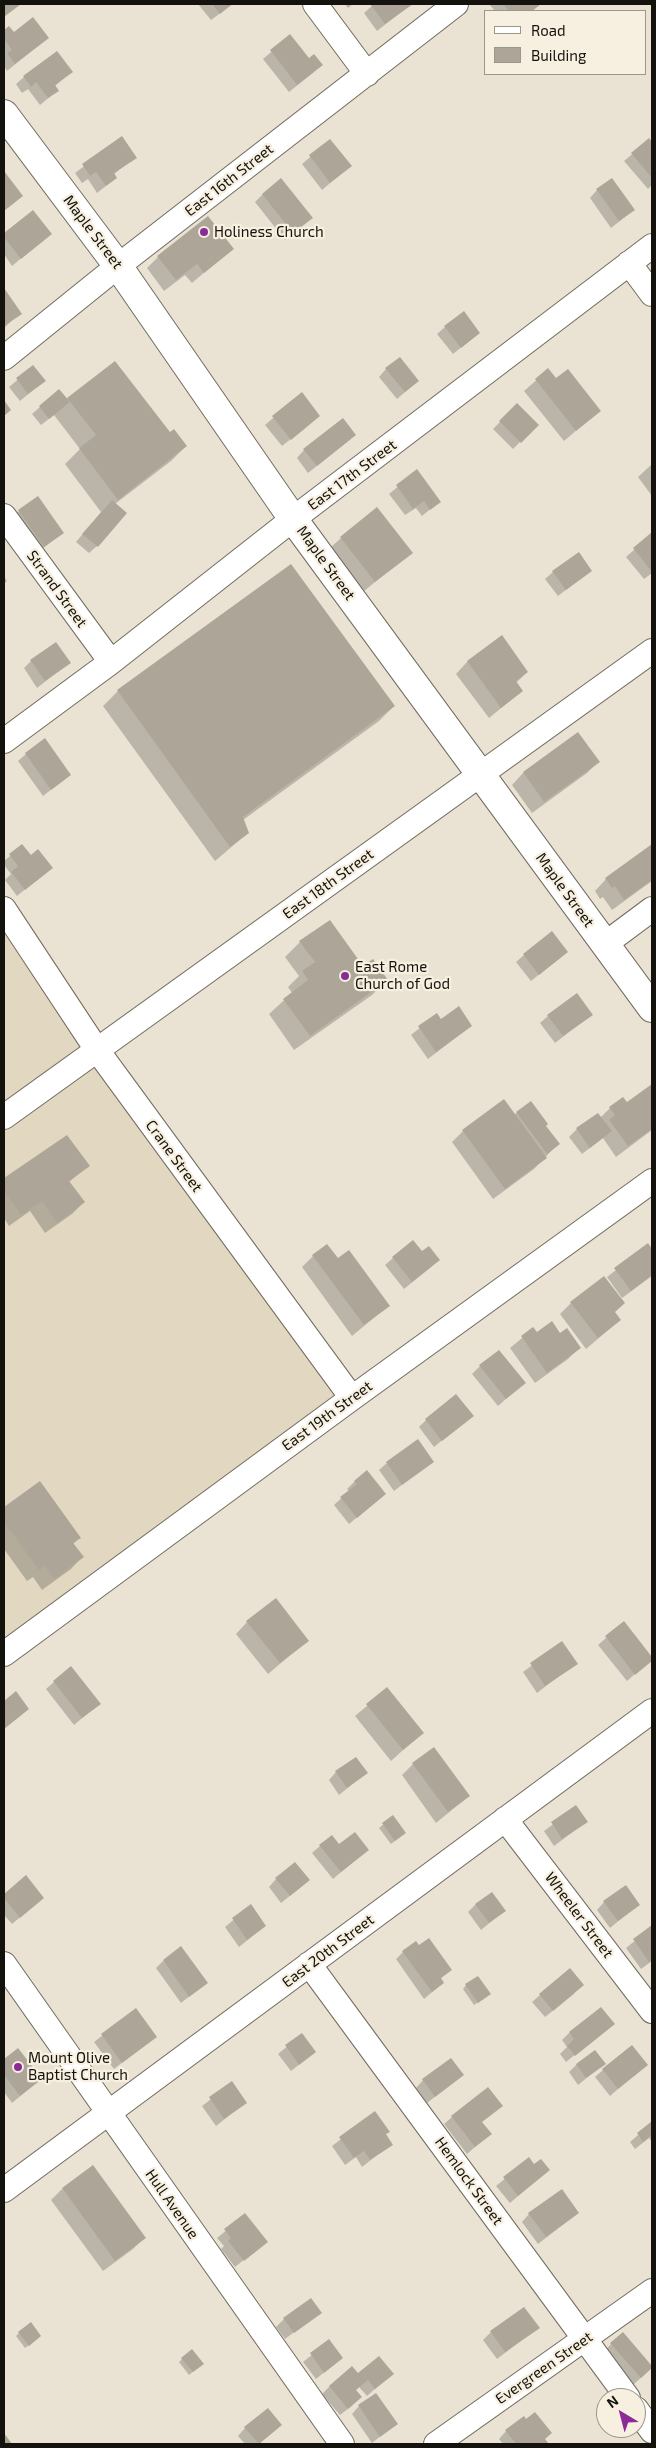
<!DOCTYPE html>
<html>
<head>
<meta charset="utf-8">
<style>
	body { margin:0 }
	#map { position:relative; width:656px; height:2448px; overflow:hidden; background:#eae3d4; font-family:"Exo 2",sans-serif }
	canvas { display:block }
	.frame { position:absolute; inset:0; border:5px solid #14120c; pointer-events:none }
	.legend { position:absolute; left:484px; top:10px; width:162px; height:65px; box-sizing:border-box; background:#f7f0e1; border:1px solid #9c978c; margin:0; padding:6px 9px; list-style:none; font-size:15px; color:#14120c }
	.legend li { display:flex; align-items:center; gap:10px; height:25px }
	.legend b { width:25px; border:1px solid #9c978c }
	.north { position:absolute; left:596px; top:2388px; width:50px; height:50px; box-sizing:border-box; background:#f7f0e1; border:1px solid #9c978c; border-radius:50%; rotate:323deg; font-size:14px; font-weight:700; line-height:20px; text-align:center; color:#14120c }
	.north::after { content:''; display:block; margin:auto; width:18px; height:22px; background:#8a2b96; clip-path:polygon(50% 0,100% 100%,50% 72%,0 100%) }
</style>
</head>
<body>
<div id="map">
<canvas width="656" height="2448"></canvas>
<div class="frame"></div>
<ul class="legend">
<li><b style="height:6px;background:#fff"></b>Road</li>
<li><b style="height:14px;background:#ada698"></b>Building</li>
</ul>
<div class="north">N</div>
</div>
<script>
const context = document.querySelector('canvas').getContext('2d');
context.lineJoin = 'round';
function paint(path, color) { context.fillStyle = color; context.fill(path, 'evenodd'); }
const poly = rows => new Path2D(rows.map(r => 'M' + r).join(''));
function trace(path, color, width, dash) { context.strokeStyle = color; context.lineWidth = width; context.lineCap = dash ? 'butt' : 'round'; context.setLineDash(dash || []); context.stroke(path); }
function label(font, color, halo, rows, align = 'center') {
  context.font = font + ' "Exo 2",sans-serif'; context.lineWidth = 4.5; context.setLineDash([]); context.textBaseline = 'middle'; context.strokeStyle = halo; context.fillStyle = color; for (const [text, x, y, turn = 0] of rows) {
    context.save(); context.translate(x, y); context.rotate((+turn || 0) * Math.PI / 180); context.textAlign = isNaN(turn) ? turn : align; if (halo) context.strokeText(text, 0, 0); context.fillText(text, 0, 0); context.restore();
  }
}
const built = poly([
	[4,918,352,1398,4,1656]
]);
const shadow = poly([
	[198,4,233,4,211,20],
	[345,4,353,4,348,8],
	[374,4,409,4,410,5,377,31,364,13],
	[489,4,540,4,532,11,495,11],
	[9,28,14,34,47,38,7,71,4,66,4,32],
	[290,36,314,72,289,92,263,59],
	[71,72,54,87,57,91,40,105,28,89,22,93,16,84,24,77],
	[122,138,135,157,113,175,116,178,97,193,88,179,82,183,75,173],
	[330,140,350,166,322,190,302,164],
	[649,140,652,144,650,153,652,155,652,185,648,189,624,161],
	[597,190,634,210,611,228,590,198],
	[263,194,311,218,285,240,255,202],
	[33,212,50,234,12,266,4,254,4,234],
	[232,249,192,283,185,275,164,291,147,268,158,257],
	[4,291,20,313,4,328],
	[445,327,479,333,453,354,437,334],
	[33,367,44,381,20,401,9,387],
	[386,369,418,381,397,399,379,377],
	[548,370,556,380,599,411,564,441,524,391],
	[301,394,311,423,282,446,265,425],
	[68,399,170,434,186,446,171,461,115,504,97,546,89,553,76,542,101,512,65,464,80,449,54,415,41,425,32,414,40,407],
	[517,405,537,425,513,449,493,429],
	[347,442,308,473,297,458,304,450],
	[652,464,652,496,638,477],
	[417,471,439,502,422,516,416,508,405,515,389,494],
	[19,511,62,533,36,554,11,518],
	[652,534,652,573,644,579,626,557],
	[341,538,411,552,363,592,329,549],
	[291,565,394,706,379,721,243,820,248,833,215,861,103,706,118,691],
	[590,571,558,596,545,579,553,572],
	[4,576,7,581,4,584],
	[502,637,527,672,516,683,522,691,489,718,456,674,467,662],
	[31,661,69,663,37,688,24,668],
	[578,734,598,762,587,773,532,813,512,785,523,773],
	[26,754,70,775,43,796,18,761],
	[22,846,30,857,51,868,17,896,5,880,11,874,4,865,4,861],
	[652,846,652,881,612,910,603,897,600,899,595,891,606,879],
	[300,942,387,980,372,995,294,1050,269,1014,292,993,288,987,299,976,285,957],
	[567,952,531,981,516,962,524,955],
	[436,1015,440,1021,471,1026,428,1059,411,1035],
	[591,1015,555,1043,540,1023,548,1016],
	[652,1086,652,1130,616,1157,603,1138,582,1154,569,1137,577,1129,597,1114,600,1118,610,1108,627,1104],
	[517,1113,544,1126,558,1144,534,1169,493,1199,452,1142,463,1131],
	[88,1166,69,1182,84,1202,72,1214,45,1233,30,1211,9,1226,4,1218,4,1180,22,1167],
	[648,1245,652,1251,652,1276,622,1298,607,1277],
	[422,1253,431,1267,404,1289,385,1265,393,1258],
	[313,1256,388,1306,352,1336,302,1267],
	[571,1303,620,1320,586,1349,560,1314],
	[533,1329,537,1334,579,1348,568,1359,535,1383,510,1348],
	[480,1366,524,1383,498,1406,472,1374],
	[472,1416,434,1447,419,1427,426,1420],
	[432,1462,394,1491,379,1470,387,1463],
	[355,1481,385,1494,349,1524,334,1505,349,1491,347,1489],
	[39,1483,79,1538,73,1544,82,1557,71,1569,42,1590,33,1577,27,1581,4,1549,4,1509],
	[247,1622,307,1641,268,1674,236,1634],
	[623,1623,652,1659,627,1681,598,1645],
	[562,1643,576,1663,537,1693,523,1672],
	[54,1682,99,1704,74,1725,46,1689],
	[387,1689,422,1733,391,1761,355,1716],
	[15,1693,28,1709,4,1729,4,1702],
	[413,1764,469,1796,436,1823,402,1775],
	[336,1772,366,1773,339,1795,329,1780],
	[576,1807,586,1822,554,1846,544,1831],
	[393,1816,401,1836,391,1844,379,1828],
	[320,1846,339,1846,359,1857,333,1879,312,1853],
	[26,1877,35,1905,12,1924,4,1915,4,1896],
	[276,1879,301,1887,281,1903,269,1887],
	[604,1902,638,1905,610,1928,597,1910],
	[476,1904,504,1911,481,1930,468,1912],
	[250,1906,265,1926,239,1947,225,1927],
	[652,1927,652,1961,641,1969,626,1948],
	[403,1952,450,1970,440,1979,443,1983,424,1999,396,1959],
	[163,1961,206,1983,181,2003,156,1968],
	[466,1985,486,1997,474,2005,463,1989],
	[575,1993,545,2017,532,2002,540,1995],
	[135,2010,155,2037,114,2069,94,2042],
	[613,2024,566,2062,560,2054,567,2047,562,2040,569,2033],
	[302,2034,315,2052,291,2071,278,2054],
	[18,2050,41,2079,12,2103,4,2092,4,2061],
	[577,2064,604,2064,578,2085,569,2072],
	[646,2065,610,2096,595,2077,603,2070],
	[463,2075,427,2103,416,2088,423,2080],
	[232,2083,246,2102,216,2126,202,2106],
	[375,2113,391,2144,362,2167,356,2157,345,2165,332,2146],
	[452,2117,481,2123,490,2134,467,2154,444,2124],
	[652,2123,652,2142,649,2138,635,2149,630,2142],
	[529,2159,534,2166,548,2170,510,2203,496,2186],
	[62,2189,144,2238,133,2249,103,2271,51,2200],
	[578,2213,538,2244,522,2222,529,2214],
	[245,2215,266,2242,235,2267,221,2249,224,2246,217,2238],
	[320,2313,285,2339,276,2327,284,2319],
	[538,2328,497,2359,483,2340,491,2332],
	[19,2333,36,2340,25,2348,16,2336],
	[329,2341,342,2358,316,2379,303,2362],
	[611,2344,644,2375,633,2385,604,2352],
	[182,2359,199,2367,189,2375,179,2362],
	[392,2374,367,2396,359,2387,355,2391,353,2405,340,2415,322,2394,330,2386,358,2375],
	[359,2406,396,2424,372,2443,352,2414],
	[245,2428,273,2432,258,2444,245,2444,238,2436],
	[506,2431,543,2439,547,2444,503,2444,499,2439]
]);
const building = poly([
	[4,4,21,4,4,17],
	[212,4,232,4,220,14],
	[370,4,413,4,385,24],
	[503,4,541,4,532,11,509,11],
	[33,17,49,38,15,64,7,53,12,50,4,39,4,30,9,26,14,32],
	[290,34,309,58,314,54,323,65,297,85,270,50],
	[57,51,73,72,55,85,59,91,48,98,36,82,31,87,23,76],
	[122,136,137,158,114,173,117,178,106,186,96,172,90,176,82,164],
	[649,138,652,142,652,178,631,153],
	[330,139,352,166,330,183,309,155],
	[4,171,23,196,4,211],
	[281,178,313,218,293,233,262,194],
	[612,178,635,210,619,221,596,189],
	[33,210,52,234,21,259,4,237,4,233],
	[208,216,234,249,204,273,197,264,176,280,157,256],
	[4,288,22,314,4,326],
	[464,311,480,333,461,348,444,326],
	[400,357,419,381,405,392,385,368],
	[115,361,170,432,174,429,187,446,118,500,79,448,96,435,67,398],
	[33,365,46,381,28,394,16,378],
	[548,368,556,378,568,369,601,411,576,431,535,379],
	[59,389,70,402,49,419,39,406],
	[302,392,320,416,291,440,272,416],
	[4,400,11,410,4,416],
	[517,403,539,425,521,443,499,421],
	[343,418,356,435,317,466,303,449],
	[417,469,441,502,430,510,424,501,413,509,396,485],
	[38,496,64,533,44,547,18,510],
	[112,500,127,513,98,547,82,534],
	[377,507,413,553,375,582,340,537],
	[652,532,652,572,633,548],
	[579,552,592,571,566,590,552,571],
	[291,564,395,706,243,817,249,833,230,847,117,690],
	[502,635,528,672,516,681,523,691,501,708,467,661],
	[56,642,71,663,45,681,30,660],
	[578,732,600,762,544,802,523,772],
	[45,738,71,775,51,790,25,753],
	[22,844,31,855,38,849,53,868,25,890,11,872,18,866,9,854],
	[652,844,652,880,624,900,615,886,612,888,605,878],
	[330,920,363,966,373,959,388,980,310,1036,283,999,308,980,302,971,315,962,299,941],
	[552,931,568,952,539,975,523,954],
	[577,993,593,1015,563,1036,547,1015],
	[459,1006,472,1026,436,1052,418,1026,437,1013,441,1019],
	[652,1084,652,1129,628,1146,609,1120,615,1115,609,1107,623,1097,627,1102],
	[504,1099,547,1158,505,1189,462,1130],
	[531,1101,548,1124,546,1126,560,1144,547,1154,516,1112],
	[598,1113,612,1131,590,1148,576,1128],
	[67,1135,90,1166,69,1181,85,1202,57,1223,42,1201,21,1215,4,1191,4,1178],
	[413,1240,422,1251,429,1246,440,1260,412,1282,392,1257],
	[648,1243,652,1249,652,1275,631,1291,614,1268],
	[327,1244,338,1258,349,1250,390,1306,364,1325,312,1255],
	[604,1276,625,1303,615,1312,621,1320,598,1338,570,1302],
	[552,1321,560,1333,567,1328,581,1348,547,1373,521,1336,533,1327,537,1332],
	[499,1350,526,1383,506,1399,479,1365],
	[456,1394,474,1416,442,1441,425,1419],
	[418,1439,434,1462,402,1485,386,1462],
	[367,1470,386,1494,357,1518,340,1497,357,1484,354,1481],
	[40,1481,81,1538,73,1543,84,1557,54,1579,45,1566,39,1570,4,1522,4,1507],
	[276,1598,309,1641,280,1663,246,1621],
	[624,1621,652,1657,652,1661,635,1675,605,1636],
	[562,1641,578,1664,545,1686,530,1663],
	[71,1666,101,1704,82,1718,53,1681],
	[387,1687,424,1733,403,1750,366,1704],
	[16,1691,29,1709,4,1729,4,1701],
	[434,1747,470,1796,448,1812,412,1763],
	[356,1757,368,1773,347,1788,335,1771],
	[576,1805,588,1822,562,1839,551,1822],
	[393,1815,406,1833,395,1841,382,1823],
	[355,1832,369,1850,341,1872,319,1845,332,1835,339,1844],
	[295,1862,310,1880,290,1896,275,1878],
	[26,1875,44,1898,20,1918,4,1898,4,1894],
	[626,1885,640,1905,618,1921,603,1901],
	[492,1892,506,1911,489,1923,475,1904],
	[251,1904,266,1926,247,1940,232,1918],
	[652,1925,652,1960,649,1962,633,1939],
	[429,1938,452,1970,441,1978,444,1983,432,1992,402,1951,416,1941,419,1945],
	[181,1946,208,1983,189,1997,163,1960],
	[570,1968,584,1985,553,2011,539,1994],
	[478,1976,491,1994,478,2003,465,1984],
	[601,2007,615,2024,575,2056,567,2046,574,2039,569,2032],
	[136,2008,157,2037,122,2063,101,2034],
	[302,2033,316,2052,299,2065,285,2045],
	[632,2045,648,2065,618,2089,602,2069],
	[18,2048,42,2079,20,2096,4,2075,4,2059],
	[595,2050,606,2064,586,2078,576,2064],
	[451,2058,464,2075,435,2097,422,2079],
	[232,2081,247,2103,224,2119,209,2097],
	[488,2087,503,2106,482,2122,492,2134,475,2147,451,2116],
	[375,2111,390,2132,386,2134,393,2145,370,2160,364,2151,354,2158,339,2137],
	[652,2121,652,2135,643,2142,637,2133],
	[529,2157,534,2164,541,2159,550,2170,518,2196,503,2177],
	[93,2165,146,2238,115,2261,62,2188],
	[562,2189,579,2213,546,2237,528,2213],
	[245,2213,268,2242,244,2261,228,2241,231,2238,224,2229],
	[311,2298,322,2313,294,2333,283,2318],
	[524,2307,540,2328,505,2352,490,2331],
	[31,2322,41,2336,29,2346,18,2332],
	[623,2332,652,2366,652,2368,641,2378,610,2343],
	[329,2339,343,2358,324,2373,310,2353],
	[192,2349,204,2364,193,2372,181,2358],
	[379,2356,394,2374,375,2389,368,2380,356,2390,362,2397,348,2409,329,2386,352,2366,358,2373],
	[376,2393,398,2424,380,2437,358,2405],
	[268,2408,282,2425,259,2444,244,2427],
	[535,2412,552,2433,545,2439,549,2444,516,2444,505,2430,524,2416,526,2419],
	[4,2433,12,2444,4,2444]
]);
const minor = poly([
	[315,4,367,74],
	[629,263,652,294],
	[4,358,118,266,456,4],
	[4,516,111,662],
	[4,741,111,662,293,519,652,246],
	[4,909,97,1050,352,1398],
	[605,944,652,909],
	[4,1117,652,651],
	[4,1654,352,1398,652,1181],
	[505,1819,652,2011],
	[4,1964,342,2444],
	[309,1964,628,2398],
	[4,2190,652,1711],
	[636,2409,652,2431],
	[436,2444,652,2291]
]);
const major = poly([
	[4,114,118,266,293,519,652,1008]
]);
const markers = [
	[204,232,5,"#8a2b96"],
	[345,976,5,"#8a2b96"],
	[18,2067,5,"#8a2b96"]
];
const streetNames = [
	["East 16th Street",229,180,-38],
	["Maple Street",93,232,53],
	["East 17th Street",352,475,-37],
	["Maple Street",326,563,54],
	["Strand Street",57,589,54],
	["East 18th Street",328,884,-36],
	["Maple Street",565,890,54],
	["Crane Street",174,1156,54],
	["East 19th Street",327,1416,-36],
	["Wheeler Street",579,1915,53],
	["East 20th Street",328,1951,-37],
	["Hemlock Street",469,2181,54],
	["Hull Avenue",172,2204,55],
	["Evergreen Street",544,2368,-35]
];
const poiNames = [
	["Holiness Church",214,232],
	["East Rome",355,967],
	["Church of God",355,984],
	["Mount Olive",28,2058],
	["Baptist Church",28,2075]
];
paint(built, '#e2d8c2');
paint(shadow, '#0003');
paint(building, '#ada698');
trace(minor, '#726c5e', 26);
trace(major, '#726c5e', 30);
trace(minor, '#fff', 24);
trace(major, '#fff', 28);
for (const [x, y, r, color] of markers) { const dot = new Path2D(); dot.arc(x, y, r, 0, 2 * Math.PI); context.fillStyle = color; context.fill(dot); trace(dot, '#f7f0e1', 2); }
label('15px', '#14120c', '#f7f0e1', streetNames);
label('15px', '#14120c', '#f7f0e1', poiNames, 'left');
</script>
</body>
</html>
